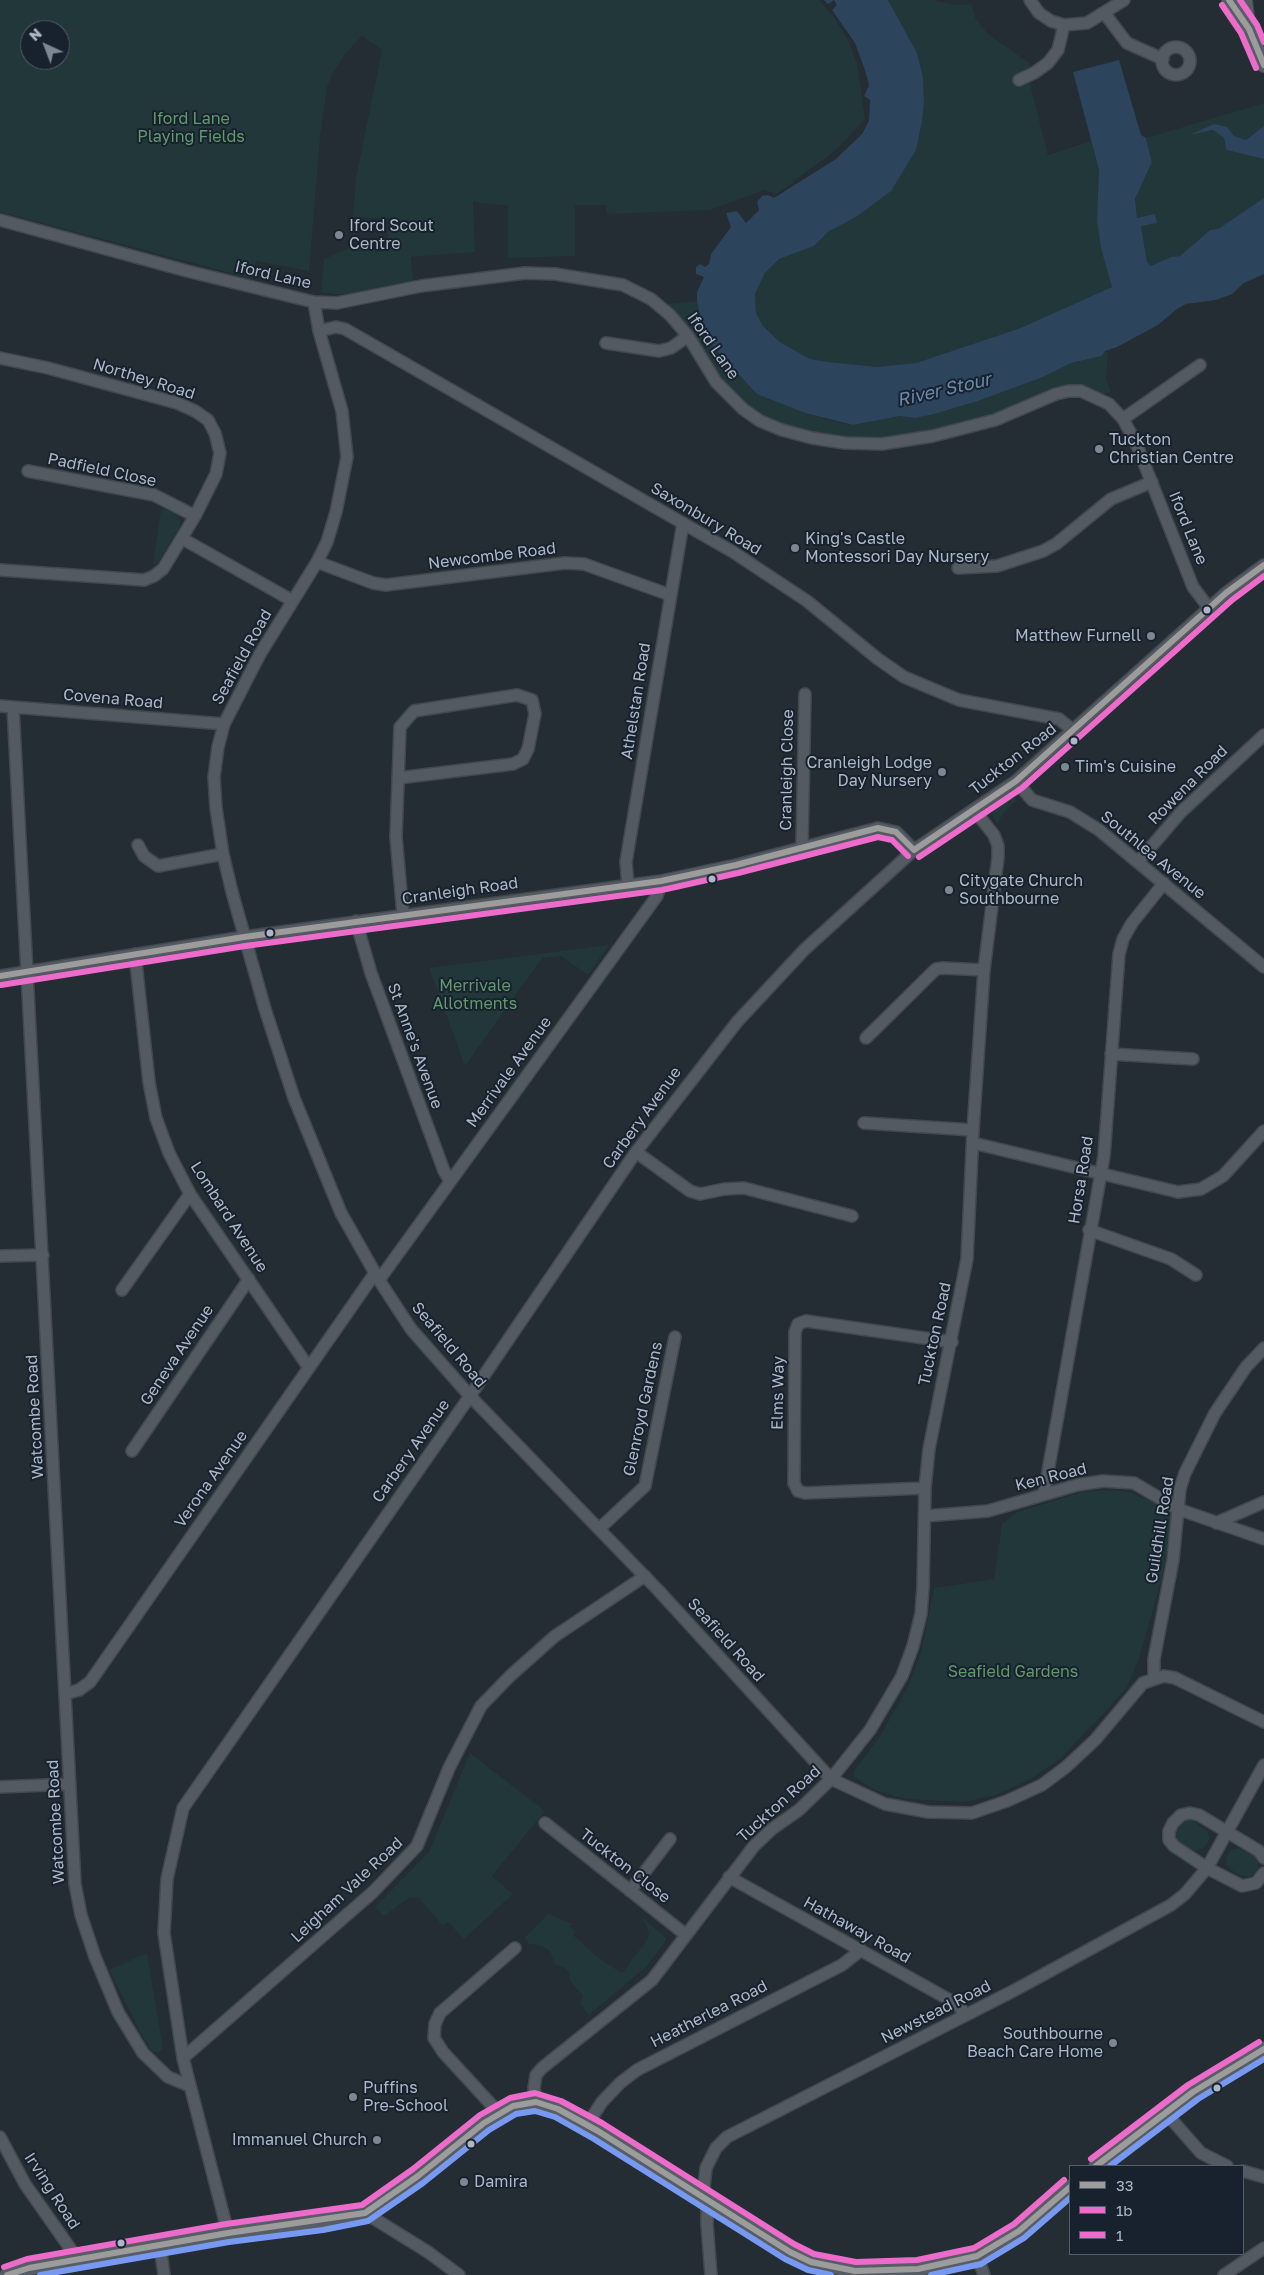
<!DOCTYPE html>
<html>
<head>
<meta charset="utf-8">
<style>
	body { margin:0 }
	#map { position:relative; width:1264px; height:2275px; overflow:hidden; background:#242c34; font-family:"Golos Text",sans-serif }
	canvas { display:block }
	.legend { position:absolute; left:1069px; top:2165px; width:175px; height:90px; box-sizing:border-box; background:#18222e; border:1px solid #535e6b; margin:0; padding:6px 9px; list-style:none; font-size:15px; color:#acb8c7 }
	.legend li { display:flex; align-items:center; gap:10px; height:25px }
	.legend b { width:25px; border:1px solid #535e6b }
	.north { position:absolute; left:20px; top:20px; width:50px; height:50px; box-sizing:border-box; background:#18222e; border:1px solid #535e6b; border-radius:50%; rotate:317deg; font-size:14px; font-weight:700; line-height:20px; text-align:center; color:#acb8c7 }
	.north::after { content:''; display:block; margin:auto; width:18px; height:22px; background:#7c8794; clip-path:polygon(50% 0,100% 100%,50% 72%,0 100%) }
</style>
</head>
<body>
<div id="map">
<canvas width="1264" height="2275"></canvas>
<ul class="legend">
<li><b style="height:6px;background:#9d9c9c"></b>33</li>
<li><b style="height:6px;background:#ed6bca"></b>1b</li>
<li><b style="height:6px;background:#ed6bca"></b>1</li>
</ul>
<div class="north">N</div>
</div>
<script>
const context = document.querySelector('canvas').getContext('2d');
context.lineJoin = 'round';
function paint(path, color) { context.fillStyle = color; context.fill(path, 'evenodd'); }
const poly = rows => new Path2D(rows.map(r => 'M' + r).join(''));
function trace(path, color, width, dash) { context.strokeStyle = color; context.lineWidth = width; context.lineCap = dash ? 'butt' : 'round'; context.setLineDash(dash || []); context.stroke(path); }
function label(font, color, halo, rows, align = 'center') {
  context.font = font + ' "Golos Text",sans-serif'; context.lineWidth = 4; context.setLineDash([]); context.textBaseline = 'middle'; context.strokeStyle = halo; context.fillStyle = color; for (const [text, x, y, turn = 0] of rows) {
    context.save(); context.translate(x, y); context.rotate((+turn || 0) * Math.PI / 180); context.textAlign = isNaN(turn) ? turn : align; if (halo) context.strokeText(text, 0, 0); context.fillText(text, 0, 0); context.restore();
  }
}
const green = poly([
	[0,0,819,0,834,17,848,40,857,63,865,119,836,150,777,194,764,190,710,210,607,214,606,205,575,205,575,256,508,258,508,206,473,202,475,252,411,257,413,281,349,294,334,294,321,292,324,259,354,246,386,249,390,219,353,217,356,178,382,50,362,36,345,54,332,75,327,87,320,138,309,271,256,261,253,279,0,212],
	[30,30,60,30,60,60,30,60],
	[888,0,934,0,956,5,971,4,976,19,988,34,1029,63,1034,73,1028,76,1048,155,1091,141,1099,170,1112,287,1018,329,916,363,877,367,856,366,810,359,780,342,763,326,756,313,755,294,765,273,779,259,814,246,828,232,856,217,916,150,924,101,923,77,917,53],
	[1264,103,1264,126,1246,140,1234,136,1214,124,1192,134,1213,130,1224,138,1226,150,1264,159,1264,198,1218,229,1210,230,1180,256,1171,257,1151,267,1147,262,1141,225,1155,214,1137,218,1135,199,1152,162,1146,138],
	[697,301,704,333,715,349,744,381,805,413,836,422,853,425,900,416,915,418,978,401,1043,377,1071,363,1102,356,1105,351,1108,354,1106,379,1111,392,1096,397,1081,391,995,420,908,440,812,438,743,409,658,305],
	[164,509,174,513,180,520,180,526,159,561,153,565,161,510],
	[1009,796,1017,800,1005,811,997,824,993,816,992,810,996,804],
	[609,945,588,975,561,956,542,958,465,1066,429,968],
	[1108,1490,1129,1492,1174,1511,1162,1578,1139,1659,1127,1687,1104,1713,1060,1759,1031,1779,996,1795,964,1802,905,1799,875,1790,854,1777,854,1771,880,1736,907,1689,921,1653,934,1588,994,1579,1002,1524,1017,1512,1083,1492],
	[470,1753,545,1811,492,1876,513,1894,464,1939,448,1922,442,1925,418,1897,409,1898,384,1916,375,1907,429,1852],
	[1191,1820,1207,1831,1210,1838,1204,1848,1194,1851,1177,1840,1175,1831,1184,1821],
	[1238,1848,1256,1857,1259,1863,1258,1870,1250,1877,1237,1875,1226,1864,1227,1856,1231,1850],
	[548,1914,573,1924,570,1926,575,1932,573,1935,600,1959,622,1973,647,1940,649,1934,647,1927,641,1916,667,1939,646,1967,589,2015,580,2004,583,1996,570,1981,569,1972,566,1969,555,1964,550,1951,539,1945,529,1944,525,1937],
	[147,1953,163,2048,159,2053,152,2051,142,2035,109,1970]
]);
const water = poly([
	[824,0,888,0,917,53,923,77,924,101,922,121,916,150,891,191,856,217,828,232,814,246,779,259,765,273,755,294,756,313,763,326,780,342,810,359,829,362,877,367,916,363,1018,329,1112,287,1101,248,1097,220,1099,170,1073,72,1119,60,1141,135,1146,138,1152,162,1135,199,1137,218,1155,214,1157,223,1141,226,1147,262,1151,266,1171,257,1180,256,1210,230,1218,229,1264,198,1264,274,1244,283,1232,294,1216,300,1186,304,1177,309,1158,325,1117,347,1105,351,1102,356,1071,363,1043,377,978,401,934,414,915,418,900,416,853,425,805,413,757,394,715,349,704,333,697,301,697,292,704,277,696,274,696,267,700,264,705,267,709,264,711,254,731,227,726,213,737,211,746,223,759,210,757,202,762,196,768,195,774,198,836,159,862,134,869,121,870,100,864,96,869,85,865,70,855,43,832,10,837,5,834,0,828,4],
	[1214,124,1227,127,1234,136,1246,140,1264,126,1264,159,1226,150,1224,138,1213,130,1189,135]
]);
const minor = poly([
	[1030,0,1039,13,1051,21,1064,25,1087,23,1124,0],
	[1105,14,1127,43,1163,59],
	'1162 61a14 14 0 1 1 28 0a14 14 0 1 1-28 0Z',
	[1019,80,1034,73,1048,63,1058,50,1064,25],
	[0,220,187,271,314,302,337,303,421,286,525,273,555,274,623,285,651,299,670,315,688,336,716,382,743,409,760,421,782,430,812,438,845,443,882,444,933,436,995,420,1056,394,1069,391,1081,391,1109,404,1123,419,1136,443,1193,587,1209,608],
	[314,302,319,331,342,411,347,457,336,512,327,542,317,562,260,654,224,724,218,747,214,777,216,808,223,854,232,892,265,1009,294,1098,341,1213,379,1280,411,1329,470,1396,658,1590,831,1779,885,1804,928,1812,972,1813,1007,1801,1042,1785,1066,1767,1095,1740,1143,1683,1164,1676,1175,1678,1264,1722],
	[319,331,336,327,345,329,733,552,807,601,878,659,904,677,959,700,1059,719,1074,731],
	[606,343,659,351,671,348,688,336],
	[0,358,48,368,177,403,195,411,208,420,215,433,220,453,216,474,195,516,163,569,154,576,144,580,0,570],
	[1123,419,1200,365],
	[28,471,154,495,195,516],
	[183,539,293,601],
	[317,562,373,583,386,585,565,563,584,564,670,595],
	[958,568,997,566,1043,551,1056,544,1111,499,1152,482],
	[0,706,224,724],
	[13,707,75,1884,81,1915,95,1957,118,2012,143,2053,168,2077,190,2086],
	[398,778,513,764,523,759,528,749,535,714,532,700,517,695,414,711,400,727,396,837,403,915],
	[1016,781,1032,800,1070,812,1099,830,1264,967],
	[138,845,144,856,158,866,223,854],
	[802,847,805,694],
	[1138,862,1181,812,1264,735],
	[628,885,626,862,683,523],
	[356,921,371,973,444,1171,450,1181],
	[135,954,149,1082,156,1118,169,1153,190,1194,309,1368],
	[0,976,244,937,661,881,736,865,878,828,896,832,914,850],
	[866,1038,936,969,943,968,984,970],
	[1111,1054,1193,1059],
	[864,1123,973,1130],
	[973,1143,1178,1192,1201,1189,1223,1176,1264,1131],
	[636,1152,690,1191,700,1194,725,1189,744,1188,852,1216],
	[1089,1230,1171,1259,1196,1275],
	[0,1256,43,1255],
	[379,1280,657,896,661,881],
	[122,1290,190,1194],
	[132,1451,249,1279],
	[925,1488,805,1493,798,1491,794,1483,795,1332,798,1324,806,1321,952,1342],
	[1044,1494,1104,1156,1119,954,1123,939,1132,923,1164,883],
	[925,1516,988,1511,1077,1485,1103,1481,1134,1483,1178,1509,1264,1539],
	[1216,1523,1264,1502],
	[599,1529,645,1486,675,1337],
	[1154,1679,1154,1659,1173,1560,1180,1489,1185,1473,1215,1413,1246,1367,1264,1348],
	[65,1694,79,1690,90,1682,375,1273],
	[0,1787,70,1784],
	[545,1823,686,1935],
	[1264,1858,1259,1851,1199,1815,1190,1813,1181,1815,1173,1823,1169,1831,1169,1840,1174,1846,1207,1868,1242,1886,1256,1883,1264,1873],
	[729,1877,957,2004,966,2015],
	[630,1891,670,1839],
	[183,2058,373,1892,417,1846,449,1768,481,1706,510,1676,555,1636,645,1576],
	[536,2102,534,2088,536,2075,542,2068,652,1980,754,1846,772,1829,799,1810,831,1779,870,1730,902,1676,913,1646,921,1614,923,1587,925,1488,929,1449,967,1259,973,1130,984,970,998,857,998,846,994,835,974,810],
	[1165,2112,1201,2153,1227,2166],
	[499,2113,443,2052,434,2038,435,2024,440,2013,515,1948],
	[587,2125,602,2102,620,2083,637,2070,842,1965,861,1950],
	[0,2137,25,2184,79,2261],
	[1243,2171,1264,2177],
	[703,2196,706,2168,716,2148,727,2137,1015,1990,1171,1905,1185,1894,1207,1868,1264,1765],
	[710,2200,707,2210,707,2224,711,2275],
	[365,2213,428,2252,459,2275],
	[228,2233,183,2058,164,1933,167,1879,183,1808,470,1396,636,1152,737,1022,804,950,914,850,1016,781,1226,593,1264,565],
	[160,2245,164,2275],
	[977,2256,984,2275],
	[1224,2275,1264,2248]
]);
const major = poly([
	[1229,0,1249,29,1264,65],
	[1245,0,1248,26],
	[1096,2166,1193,2092,1264,2049],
	[7,2275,29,2268,228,2233,322,2221,365,2213,418,2176,484,2123,513,2106,536,2102,558,2109,598,2131,790,2252,811,2262,855,2271,918,2269,977,2256,1019,2231,1070,2187]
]);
const bus1 = poly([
	[1229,0,1249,29,1264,65],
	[0,976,244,937,661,881,736,865,878,828,896,832,914,850,1016,781,1226,593,1264,565],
	[1096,2166,1193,2092,1264,2049],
	[7,2275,29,2268,228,2233,365,2213,418,2176,484,2123,513,2106,536,2102,558,2109,598,2131,790,2252,811,2262,855,2271,918,2269,977,2256,1019,2231,1070,2187]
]);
const bus2 = poly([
	[1222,5,1241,33,1256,68],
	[919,857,1022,788,1232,600,1264,576],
	[1,985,245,946,662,890,738,873,878,837,892,840,908,856]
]);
const bus3 = poly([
	[1240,0,1257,25,1264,42],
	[1091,2159,1188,2085,1259,2042],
	[4,2267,27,2259,226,2224,362,2205,413,2169,480,2115,510,2098,535,2093,561,2101,602,2123,794,2244,814,2254,856,2262,917,2260,974,2248,1014,2224,1064,2180]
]);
const bus4 = poly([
	[1110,2166,1198,2099,1264,2059],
	[40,2275,229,2242,323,2230,368,2221,423,2183,489,2130,516,2114,535,2111,555,2117,594,2139,785,2259,808,2270,831,2275],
	[931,2275,981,2264,1024,2238,1070,2198]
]);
const markers = [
	[339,235,5,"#7c8794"],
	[1099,449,5,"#7c8794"],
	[795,548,5,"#7c8794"],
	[1207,610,4.5,"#acb8c7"],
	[1151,636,5,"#7c8794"],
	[1074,741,4.5,"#acb8c7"],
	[1065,767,5,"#7c8794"],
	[942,772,5,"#7c8794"],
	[712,879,4.5,"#acb8c7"],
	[949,890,5,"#7c8794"],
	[270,933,4.5,"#acb8c7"],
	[1113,2043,5,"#7c8794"],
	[1217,2088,4.5,"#acb8c7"],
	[353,2097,5,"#7c8794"],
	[377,2140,5,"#7c8794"],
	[471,2144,4.5,"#acb8c7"],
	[464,2182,5,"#7c8794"],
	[121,2243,4.5,"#acb8c7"]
];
const parkNames = [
	["Iford Lane",191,119],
	["Playing Fields",191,137],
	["Merrivale",475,986],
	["Allotments",475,1004],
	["Seafield Gardens",1013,1672]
];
const poiNames = [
	["Iford Scout",349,226],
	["Centre",349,244],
	["Tuckton",1109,440],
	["Christian Centre",1109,458],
	["King's Castle",805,539],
	["Montessori Day Nursery",805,557],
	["Matthew Furnell",1141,636,"right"],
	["Cranleigh Lodge",932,763,"right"],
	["Day Nursery",932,781,"right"],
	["Tim's Cuisine",1075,767],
	["Citygate Church",959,881],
	["Southbourne",959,899],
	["Southbourne",1103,2034,"right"],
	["Beach Care Home",1103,2052,"right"],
	["Puffins",363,2088],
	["Pre-School",363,2106],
	["Immanuel Church",367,2140,"right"],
	["Damira",474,2182]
];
const streetNames = [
	["Iford Lane",273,275,13],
	["Iford Lane",713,346,55],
	["Northey Road",144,379,17],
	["Padfield Close",102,470,12],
	["Saxonbury Road",706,519,31],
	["Iford Lane",1188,528,68],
	["Newcombe Road",492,556,-7],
	["Seafield Road",242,657,-61],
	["Covena Road",113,699,5],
	["Athelstan Road",636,701,-81],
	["Tuckton Road",1013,759,-38],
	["Cranleigh Close",787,770,-89],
	["Rowena Road",1188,785,-45],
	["Southlea Avenue",1153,855,39],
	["Cranleigh Road",460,891,-8],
	["St Anne's Avenue",415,1046,70],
	["Merrivale Avenue",509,1072,-54],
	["Carbery Avenue",642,1118,-54],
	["Horsa Road",1081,1180,-81],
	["Lombard Avenue",229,1217,57],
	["Tuckton Road",935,1334,-78],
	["Seafield Road",449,1345,50],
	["Geneva Avenue",177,1355,-56],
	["Elms Way",778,1393,-89],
	["Glenroyd Gardens",643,1409,-78],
	["Watcombe Road",35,1417,-93],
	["Carbery Avenue",411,1451,-55],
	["Ken Road",1051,1477,-14],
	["Verona Avenue",211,1479,-55],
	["Guildhill Road",1160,1530,-81],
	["Seafield Road",726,1640,48],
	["Tuckton Road",779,1804,-42],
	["Watcombe Road",56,1822,-93],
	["Tuckton Close",625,1866,38],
	["Leigham Vale Road",347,1890,-43],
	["Hathaway Road",857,1930,29],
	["Newstead Road",936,2012,-27],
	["Heatherlea Road",709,2014,-27],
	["Irving Road",52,2191,57]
];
const waterNames = [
	["River Stour",944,390,-13]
];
paint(green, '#21373a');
paint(water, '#2d445d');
trace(minor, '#42484e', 14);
trace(major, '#414850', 16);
trace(minor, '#545a62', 11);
trace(major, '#565d64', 14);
trace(bus1, '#9d9c9c', 6);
trace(bus2, '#ed6bca', 6);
trace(bus3, '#ed6bca', 6);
trace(bus4, '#7899f2', 6);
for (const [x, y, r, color] of markers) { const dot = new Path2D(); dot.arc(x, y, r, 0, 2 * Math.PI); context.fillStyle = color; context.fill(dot); trace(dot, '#18222e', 2); }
label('16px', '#619a6b', '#18222e', parkNames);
label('16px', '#acb8c7', '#18222e', poiNames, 'left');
label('16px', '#acb8c7', '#18222e', streetNames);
label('italic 18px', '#698bae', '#18222e', waterNames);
</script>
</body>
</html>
